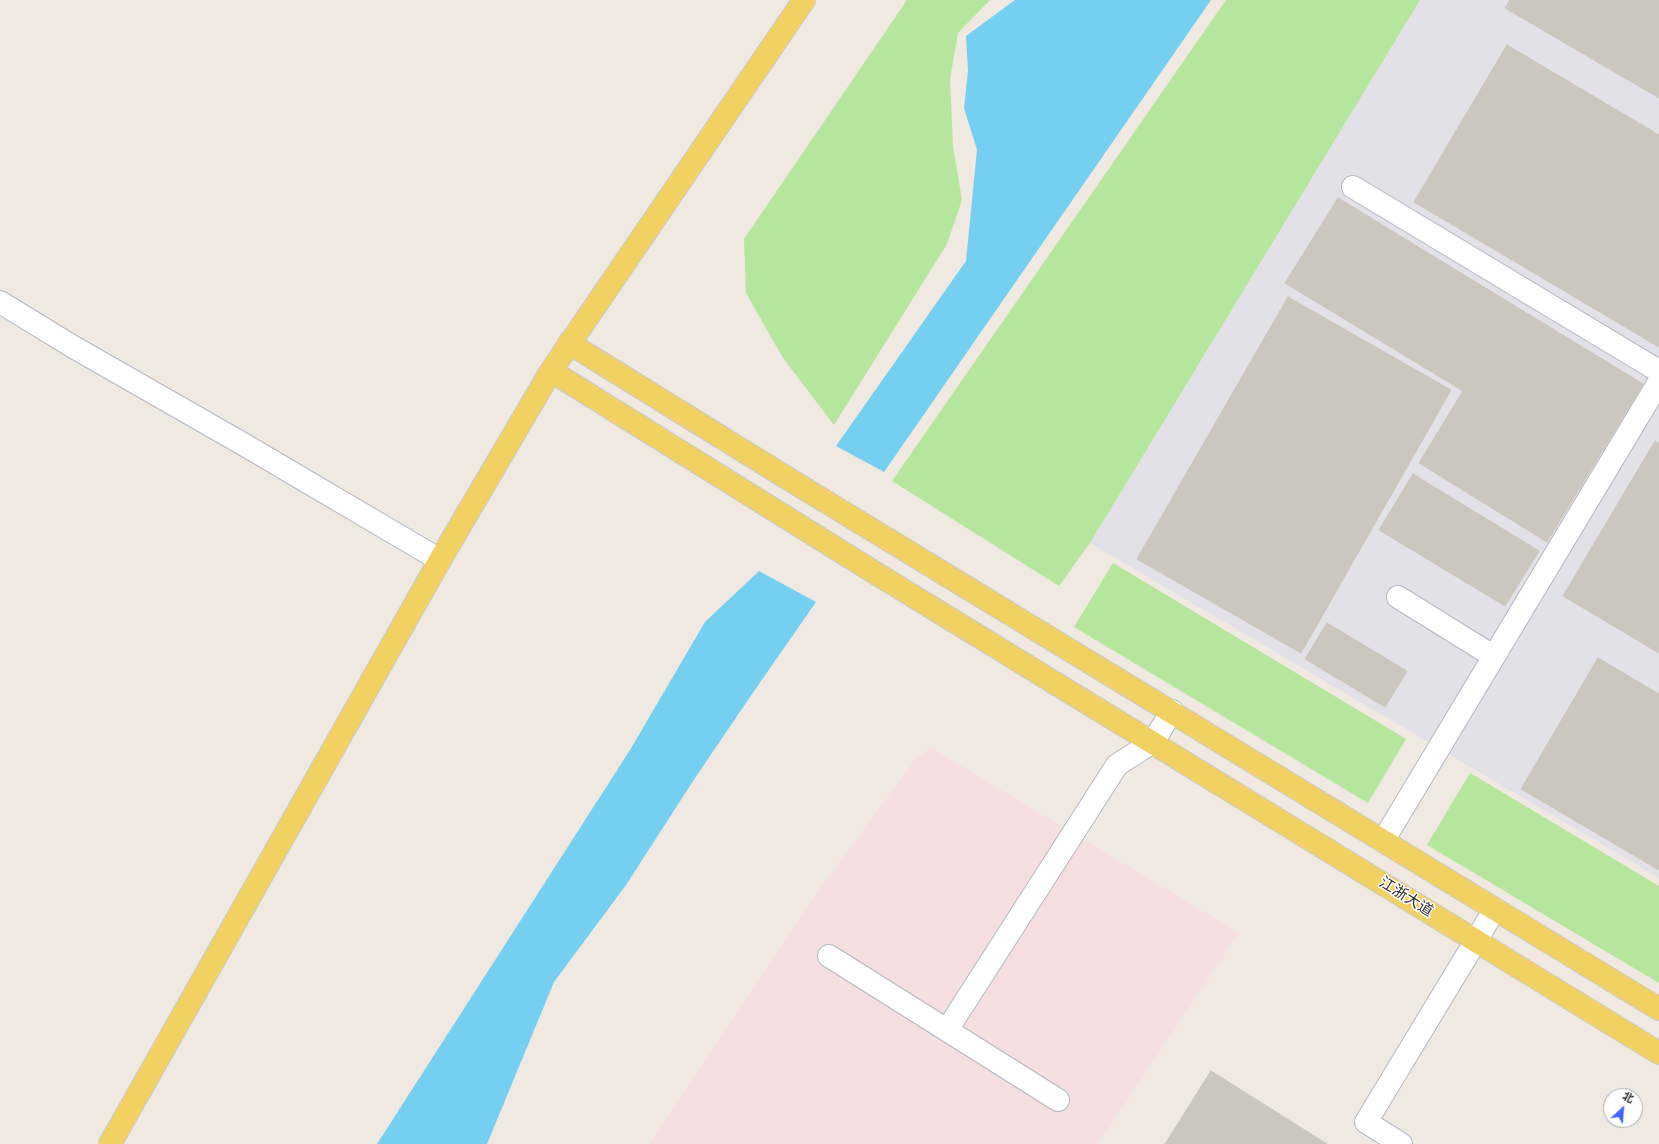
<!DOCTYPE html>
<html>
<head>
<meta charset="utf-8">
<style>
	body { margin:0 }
	#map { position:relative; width:1659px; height:1144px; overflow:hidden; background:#efe9e1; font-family:Figtree,"Noto Sans SC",sans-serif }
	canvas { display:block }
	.north { position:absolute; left:1603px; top:1088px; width:40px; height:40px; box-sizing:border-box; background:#fff; border:1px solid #ababab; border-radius:50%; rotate:26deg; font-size:11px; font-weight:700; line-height:16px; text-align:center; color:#2e2e2e }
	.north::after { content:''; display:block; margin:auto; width:14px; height:18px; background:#4264fb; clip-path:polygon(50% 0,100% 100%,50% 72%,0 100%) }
</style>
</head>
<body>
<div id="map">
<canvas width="1659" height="1144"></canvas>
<div class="north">北</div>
</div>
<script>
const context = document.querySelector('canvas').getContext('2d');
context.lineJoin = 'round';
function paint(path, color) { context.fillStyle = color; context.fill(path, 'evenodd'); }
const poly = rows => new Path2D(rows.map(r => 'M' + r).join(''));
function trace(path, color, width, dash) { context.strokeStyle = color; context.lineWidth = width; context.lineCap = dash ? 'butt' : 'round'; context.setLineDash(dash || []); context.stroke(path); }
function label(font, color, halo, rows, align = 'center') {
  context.font = font + ' Figtree,"Noto Sans SC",sans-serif'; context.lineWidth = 3; context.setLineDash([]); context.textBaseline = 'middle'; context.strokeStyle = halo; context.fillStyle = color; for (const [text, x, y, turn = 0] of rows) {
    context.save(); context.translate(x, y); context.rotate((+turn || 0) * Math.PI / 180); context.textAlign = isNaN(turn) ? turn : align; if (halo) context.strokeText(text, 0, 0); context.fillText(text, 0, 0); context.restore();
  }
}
const industrial = poly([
	[1420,0,1659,0,1659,878,1090,543]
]);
const medical = poly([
	[930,747,1239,933,1098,1144,649,1144,813,898,914,761]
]);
const green = poly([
	[907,0,990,0,958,33,950,79,953,146,962,200,947,244,834,425,783,358,746,293,744,239],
	[1226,0,1420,0,1090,543,1059,586,892,481],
	[1113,563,1406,739,1368,803,1074,627],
	[1470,773,1659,886,1659,983,1427,845]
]);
const water = poly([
	[1015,0,1211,0,884,472,836,446,966,261,977,150,964,108,968,71,966,36],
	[759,571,816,602,752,694,695,778,626,885,554,982,487,1144,377,1144,630,750,705,622]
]);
const building = poly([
	[1510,0,1659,0,1659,98,1505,8,1510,0],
	[1507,45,1659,135,1659,347,1414,202,1507,45],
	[1338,198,1643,384,1547,542,1419,463,1463,391,1285,283,1338,198],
	[1288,297,1451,390,1301,653,1137,559,1288,297],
	[1655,441,1659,444,1659,653,1563,596,1655,441],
	[1413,474,1539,551,1505,606,1379,530,1413,474],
	[1327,623,1407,671,1385,707,1305,659,1327,623],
	[1598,658,1659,694,1659,870,1521,789,1598,658],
	[1211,1071,1327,1144,1165,1144,1211,1071]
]);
const minor = poly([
	[1353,187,1659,371],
	[0,302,70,345,243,444,440,560],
	[1398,597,1493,656],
	[1383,841,1659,382],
	[829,956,1058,1100],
	[947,1030,1117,765,1153,742,1172,711],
	[1401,1144,1366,1122,1495,909]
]);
const major = poly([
	[569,343,787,478,1659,1009],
	[551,371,877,574,1659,1053],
	[110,1144,440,560,551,371,804,0]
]);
const streetNames = [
	["江浙大道",1406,897,32]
];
paint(industrial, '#e3e1e8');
paint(medical, '#f5dfe0');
paint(green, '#b6e59e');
paint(water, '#75cff0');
paint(building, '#cbc7bf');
trace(building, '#cbc5ba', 1);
trace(minor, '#b4b7c1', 24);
trace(major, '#c9c9c9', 24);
trace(minor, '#fff', 22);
trace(major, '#f2d163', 22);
label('15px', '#2e2e2e', '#fff', streetNames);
</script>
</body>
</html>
